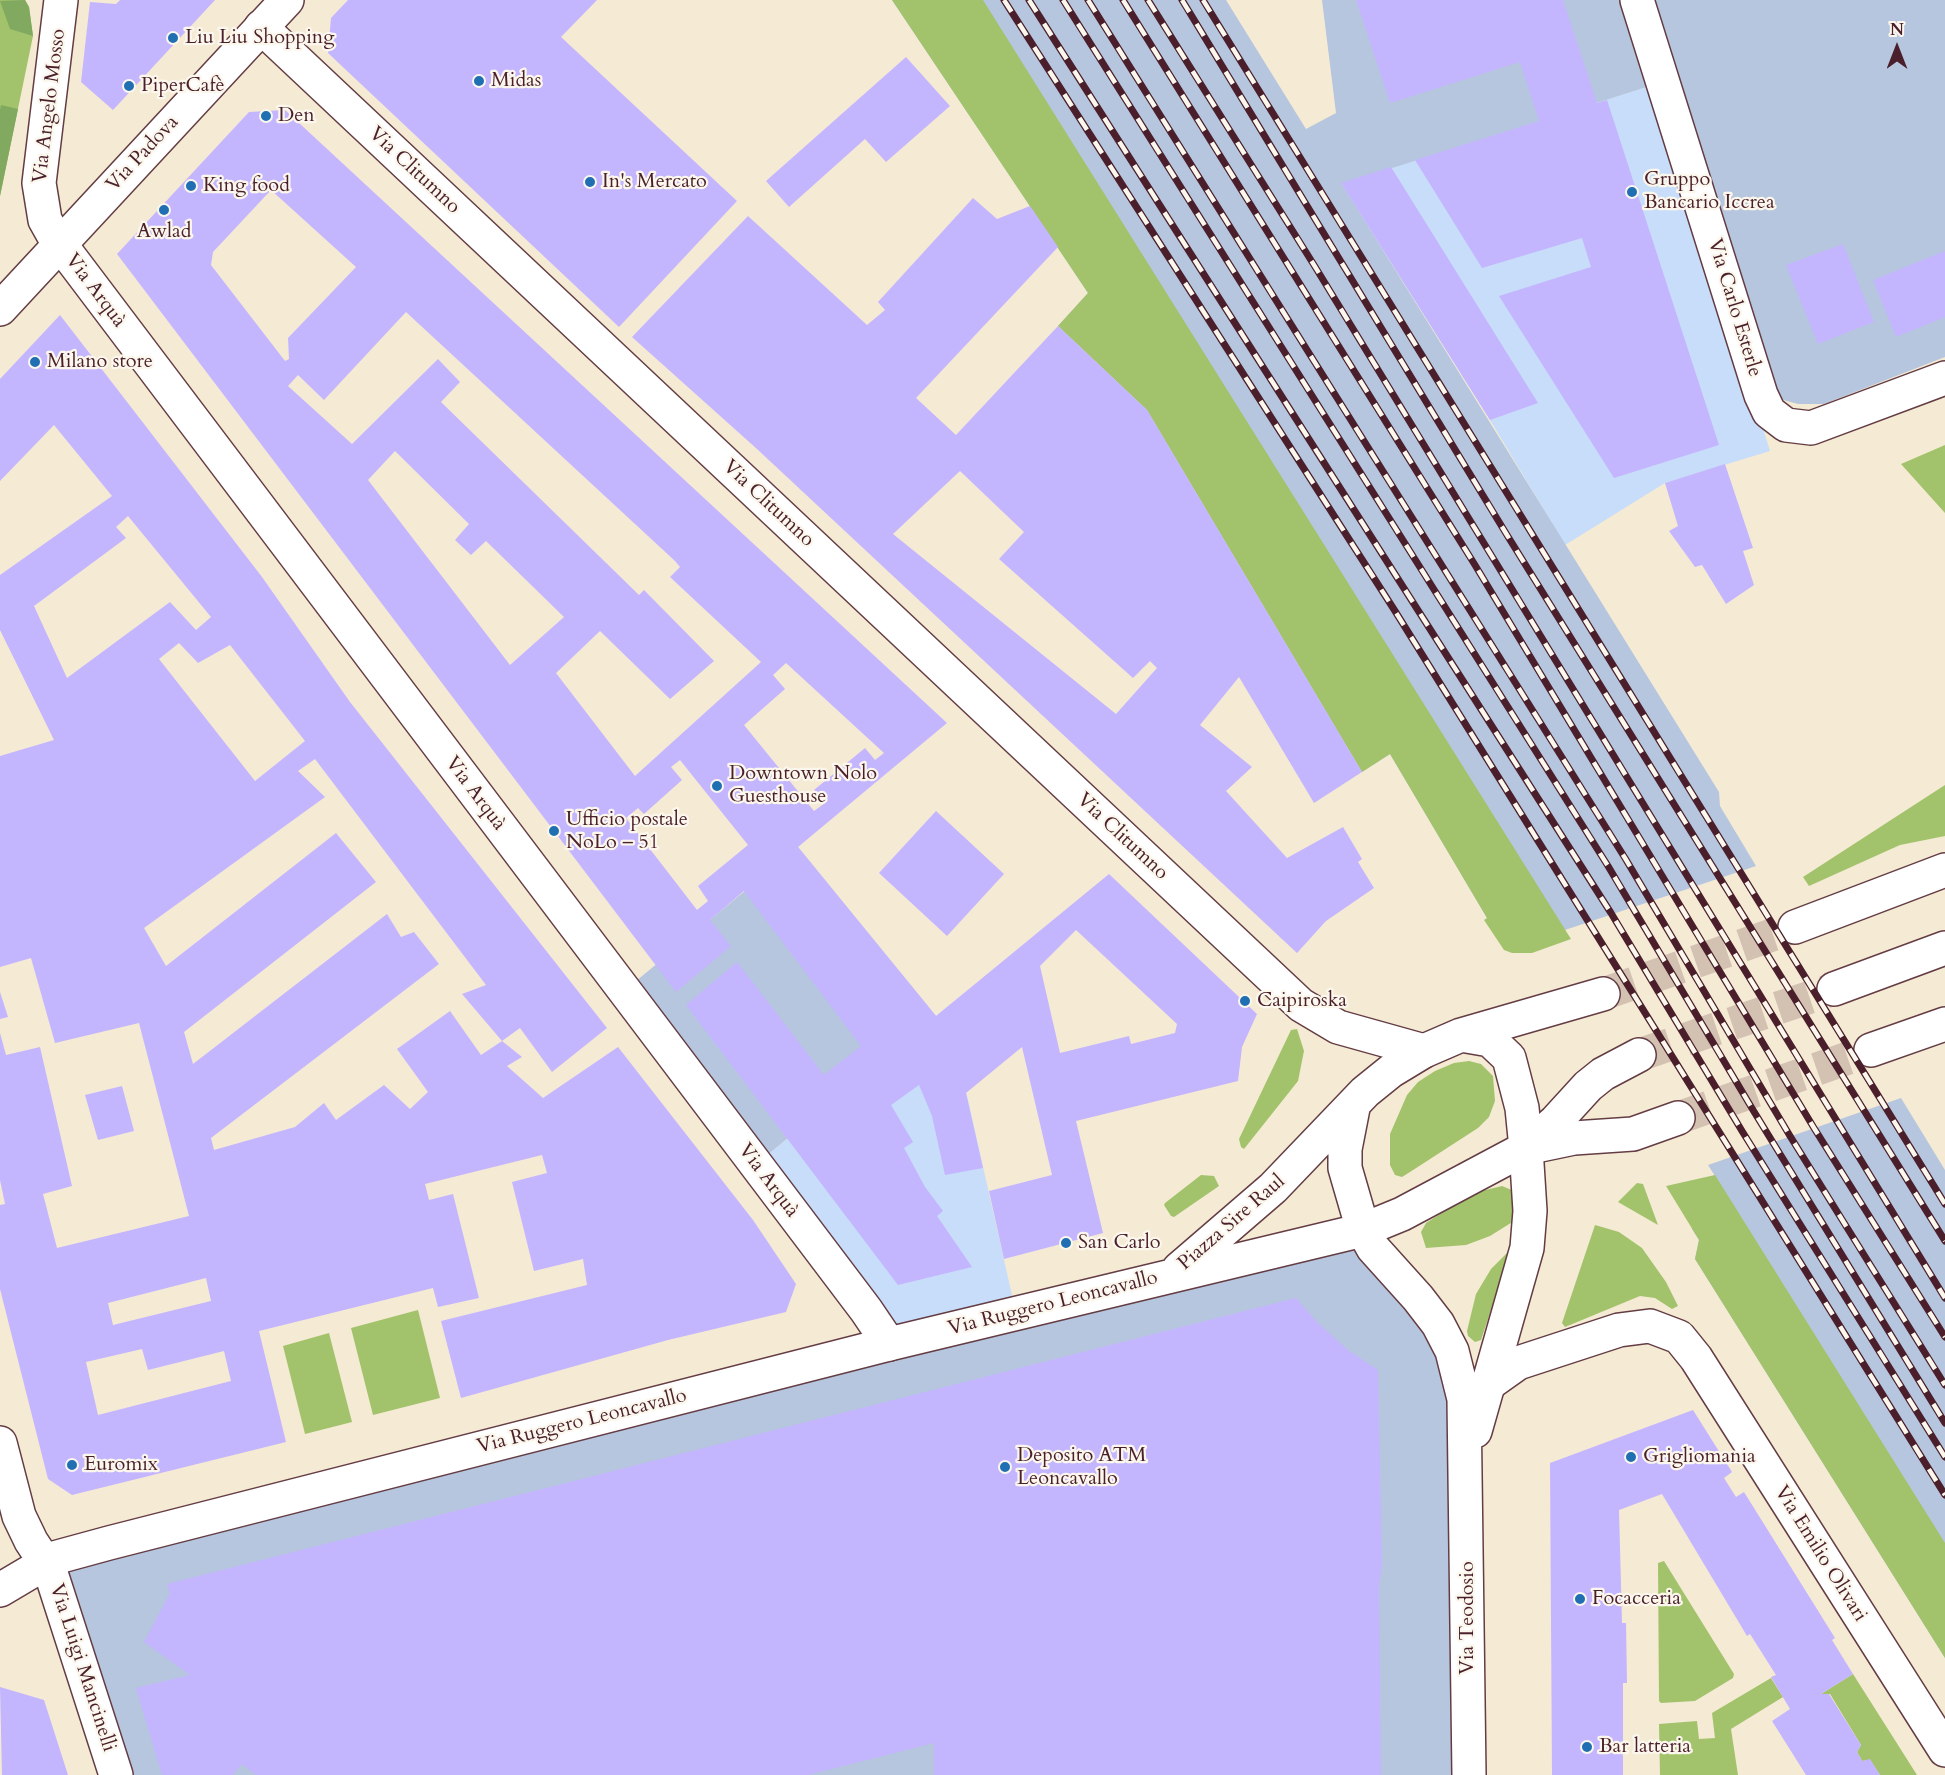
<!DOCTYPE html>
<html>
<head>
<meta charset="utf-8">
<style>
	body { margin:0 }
	#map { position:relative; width:1945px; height:1775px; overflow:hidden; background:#f5ead4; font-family:Cardo,serif }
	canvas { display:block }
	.north { position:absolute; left:1867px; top:18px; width:60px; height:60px; -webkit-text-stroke:4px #fbf7ec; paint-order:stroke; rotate:0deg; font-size:16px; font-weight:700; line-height:24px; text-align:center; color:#4a1f2b }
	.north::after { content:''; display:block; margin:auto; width:21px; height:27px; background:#4a1f2b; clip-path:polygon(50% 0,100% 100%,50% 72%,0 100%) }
</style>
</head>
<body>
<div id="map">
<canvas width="1945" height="1775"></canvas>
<div class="north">N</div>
</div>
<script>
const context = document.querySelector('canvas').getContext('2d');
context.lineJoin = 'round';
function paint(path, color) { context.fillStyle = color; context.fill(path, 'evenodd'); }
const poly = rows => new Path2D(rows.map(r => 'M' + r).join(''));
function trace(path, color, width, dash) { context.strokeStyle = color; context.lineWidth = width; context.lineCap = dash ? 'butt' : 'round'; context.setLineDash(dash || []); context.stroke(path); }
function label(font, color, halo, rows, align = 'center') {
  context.font = font + ' Cardo,serif'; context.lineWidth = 4.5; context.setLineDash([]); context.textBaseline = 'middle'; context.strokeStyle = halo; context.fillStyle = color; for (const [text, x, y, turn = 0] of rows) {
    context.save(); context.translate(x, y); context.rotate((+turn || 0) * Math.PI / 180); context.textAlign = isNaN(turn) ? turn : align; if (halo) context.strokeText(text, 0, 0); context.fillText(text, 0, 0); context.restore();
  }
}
const built = poly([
	[1656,84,1770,451,1665,483,1565,545,1490,420,1341,183],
	[947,1007,1016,1313,898,1343,760,1161]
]);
const industrial = poly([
	[892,0,1226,0,1306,129,1336,113,1322,0,1945,0,1945,357,1824,404,1798,404,1776,398,1656,84,1342,184,1719,792,1720,806,1756,866,1565,930,1510,932,1487,918,1390,754,1362,772,1147,410,1058,326,1088,293],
	[798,847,936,1016,760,1161,630,986],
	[1901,1098,1945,1170,1945,1658,1695,1259,1699,1240,1692,1229,1715,1176,1708,1165],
	[1349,1243,1452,1351,1466,1775,123,1775,61,1574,103,1556]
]);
const green = poly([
	[0,0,25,0,29,7,33,36,0,196],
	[892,0,983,0,1571,939,1532,953,1512,953,1504,950,1484,920,1487,918,1390,754,1362,772,1147,410,1058,326,1088,293],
	[1945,445,1945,513,1901,464],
	[1945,785,1945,836,1900,845,1809,886,1803,877],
	[1297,1029,1304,1051,1298,1081,1244,1149,1241,1147,1239,1139,1291,1030],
	[1469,1061,1481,1064,1493,1076,1495,1101,1489,1117,1478,1128,1410,1172,1402,1177,1395,1175,1390,1165,1390,1134,1407,1095,1418,1082,1435,1071,1454,1063],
	[1201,1175,1214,1176,1219,1186,1174,1217,1171,1216,1164,1205,1165,1203],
	[1715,1175,1945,1543,1945,1658,1695,1259,1699,1240,1666,1186],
	[1637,1183,1643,1184,1658,1225,1618,1202],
	[1502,1186,1514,1191,1514,1221,1490,1236,1466,1245,1426,1248,1421,1232,1426,1223,1473,1193],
	[1595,1225,1619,1232,1642,1248,1666,1282,1678,1306,1672,1309,1655,1298,1640,1296,1565,1327,1562,1323],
	[1508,1252,1510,1252,1481,1340,1475,1342,1468,1336,1467,1331,1476,1294,1491,1269],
	[418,1310,440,1398,373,1415,351,1328],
	[329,1333,352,1422,305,1434,283,1346],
	[1664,1561,1734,1674,1733,1678,1695,1701,1661,1703,1659,1701,1658,1563],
	[1853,1674,1917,1775,1880,1775,1870,1760,1862,1761,1857,1752,1861,1745,1830,1694,1821,1694],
	[1771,1678,1783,1697,1731,1729,1738,1775,1660,1775,1659,1724,1697,1721,1699,1739,1715,1738,1712,1713]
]);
const forest = poly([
	[25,0,29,7,33,36,10,29,0,1],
	[1,105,18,109,0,196,0,110]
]);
const building = poly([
	[120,0,215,0,113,110,81,82,90,2,116,4],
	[348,0,597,0,561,37,737,201,619,327,328,53,331,18],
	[1356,0,1563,0,1597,103,1607,100,1719,445,1614,478,1499,296,1591,267,1582,238,1482,268,1415,160,1539,121,1520,62,1390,103],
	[906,57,950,106,886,162,865,139,789,207,766,181],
	[285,110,947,723,798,847,936,1016,1109,874,1257,1014,1242,1047,1238,1081,1076,1121,1103,1233,1004,1259,989,1191,1052,1175,1022,1047,966,1093,983,1168,945,1175,932,1116,919,1085,891,1105,913,1142,904,1148,925,1187,943,1211,937,1216,972,1267,898,1285,686,1005,737,962,824,1075,861,1046,744,891,710,920,731,946,676,992,117,254,249,112],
	[271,190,356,267,288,338,289,359,285,361,211,265,213,252],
	[406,312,675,561,680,567,670,577,761,662,635,776,556,673,600,631,670,699,714,661,644,590,639,595,441,402,460,382,438,359,352,444,288,386,298,375,324,400],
	[395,451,469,524,455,540,471,555,486,541,564,617,510,665,368,480],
	[786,663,884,753,875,760,865,748,814,790,825,803,814,811,744,725,785,689,773,675],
	[680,760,748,845,698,886,708,901,697,910,626,818,638,808,644,814,682,780,671,767],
	[1076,930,1177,1024,1175,1033,1131,1044,1129,1036,1060,1053,1040,966],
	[1391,167,1538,403,1490,420,1341,183],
	[973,198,997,219,1030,206,1058,247,916,398,956,435,1058,326,1147,410,1362,772,1314,803,1239,677,1200,725,1252,767,1226,791,1287,858,1343,827,1362,859,1358,862,1374,888,1326,921,1297,953,757,449,632,337,748,216,867,325,885,310,878,302],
	[960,471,1024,532,999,559,1133,678,1150,661,1157,668,1116,714,893,534],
	[1843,244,1874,322,1818,344,1786,265],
	[1945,251,1945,317,1896,337,1873,280],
	[60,315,262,577,350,702,607,1028,552,1072,520,1028,502,1041,462,994,486,985,315,759,298,771,325,797,144,928,166,966,336,833,376,882,184,1032,193,1064,387,914,401,937,414,932,439,964,211,1138,214,1150,295,1127,324,1103,336,1120,384,1085,410,1109,428,1092,397,1049,450,1011,481,1055,502,1041,522,1057,507,1066,543,1098,618,1047,753,1220,796,1284,786,1312,668,1340,461,1398,441,1321,587,1285,583,1259,534,1271,512,1182,547,1173,542,1155,425,1184,429,1200,453,1194,479,1298,438,1307,433,1288,259,1331,286,1442,72,1495,48,1479,0,1289,0,1205,5,1204,0,1180,0,1033,6,1055,40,1047,72,1186,43,1194,57,1248,189,1216,139,1023,55,1043,31,958,0,967,0,756,54,740,0,630,0,575,112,496,54,425,0,481,0,379],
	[128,516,211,617,196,630,170,602,67,678,34,606,126,538,116,527],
	[179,643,198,663,230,645,305,741,255,781,159,659],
	[206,1278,211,1301,113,1325,108,1303],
	[142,1349,148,1370,224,1351,231,1381,98,1415,86,1362],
	[1725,464,1753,548,1743,551,1754,585,1726,604,1702,565,1695,567,1669,531,1678,526,1665,483],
	[936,811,1004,874,947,936,879,873],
	[0,992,8,1017,0,1019],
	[122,1086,134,1131,98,1140,85,1095],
	[1296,1298,1318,1323,1348,1350,1378,1370,1382,1563,1379,1587,1381,1775,934,1775,934,1743,808,1775,256,1775,242,1764,233,1775,162,1775,136,1688,190,1675,144,1642,170,1593,167,1584],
	[1693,1410,1732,1472,1724,1478,1736,1497,1744,1492,1835,1638,1832,1640,1853,1674,1821,1694,1829,1694,1861,1745,1857,1752,1862,1761,1870,1759,1880,1775,1806,1775,1772,1721,1790,1709,1771,1677,1776,1675,1750,1634,1747,1636,1662,1494,1619,1510,1622,1623,1626,1623,1627,1683,1623,1683,1623,1775,1552,1775,1550,1463],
	[0,1687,44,1700,68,1775,2,1775]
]);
const streetTunnel = poly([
	[1678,1118,1871,1050]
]);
const primaryTunnel = poly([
	[1603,994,1795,927],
	[1639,1055,1834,989]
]);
const street = poly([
	[61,0,39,183,45,220,54,236,866,1310,889,1344],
	[1637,0,1761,395,1769,412,1786,425,1811,428,1945,378],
	[261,27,1301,1005,1338,1027,1424,1051],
	[1871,1050,1945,1024],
	[1526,1148,1574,1138,1633,1134,1678,1118],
	[1487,1385,1518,1363,1619,1330,1650,1326,1679,1337,1696,1358,1945,1750],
	[0,1443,19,1516,31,1541,50,1570,116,1775]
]);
const secondary = poly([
	[0,309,287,0],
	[1363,1230,1373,1248,1418,1298,1438,1324,1452,1351,1464,1399,1469,1775],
	[1475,1431,1527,1248,1530,1211,1526,1148]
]);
const primary = poly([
	[1795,927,1945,870],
	[1834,989,1945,948],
	[1461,1035,1490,1040,1509,1058,1522,1108,1526,1148],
	[1353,1108,1345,1149,1345,1168,1363,1230],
	[1179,1269,1273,1188,1365,1092,1391,1071,1424,1051,1461,1035,1603,994],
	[0,1590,54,1558,109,1543,889,1344,1363,1230,1402,1214,1526,1148,1556,1121,1588,1086,1603,1074,1639,1055]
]);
const rail = poly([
	[1004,0,1395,611,1945,1495],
	[1029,0,1611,913,1742,1131,1945,1457],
	[1063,0,1608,866,1753,1110,1945,1423],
	[1088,0,1625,858,1790,1136,1945,1385],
	[1123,0,1475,565,1814,1128,1945,1337],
	[1148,0,1314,265,1945,1298],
	[1182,0,1507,535,1945,1241],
	[1203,0,1945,1204]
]);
const markers = [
	[173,38,6,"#1f6fb2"],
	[479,81,6,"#1f6fb2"],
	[129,86,6,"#1f6fb2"],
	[266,116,6,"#1f6fb2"],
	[590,182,6,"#1f6fb2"],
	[191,186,6,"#1f6fb2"],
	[1632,192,6,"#1f6fb2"],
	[164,210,6,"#1f6fb2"],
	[35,362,6,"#1f6fb2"],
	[717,786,6,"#1f6fb2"],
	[554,831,6,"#1f6fb2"],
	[1245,1001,6,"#1f6fb2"],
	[1066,1243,6,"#1f6fb2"],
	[1631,1457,6,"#1f6fb2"],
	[72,1465,6,"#1f6fb2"],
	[1005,1467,6,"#1f6fb2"],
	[1580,1599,6,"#1f6fb2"],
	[1587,1747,6,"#1f6fb2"]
];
const poiNames = [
	["Liu Liu Shopping",185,38],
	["Midas",491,81],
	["PiperCafè",141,86],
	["Den",278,116],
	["Gruppo",1644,180],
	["Bancario Iccrea",1644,203],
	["In's Mercato",602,182],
	["King food",203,186],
	["Awlad",164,232,"center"],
	["Milano store",47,362],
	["Downtown Nolo",729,774],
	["Guesthouse",729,797],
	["Ufficio postale",566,820],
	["NoLo – 51",566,843],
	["Caipiroska",1257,1001],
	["San Carlo",1078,1243],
	["Deposito ATM",1017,1456],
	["Leoncavallo",1017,1479],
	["Grigliomania",1643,1457],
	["Euromix",84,1465],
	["Focacceria",1592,1599],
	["Bar latteria",1599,1747]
];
const streetNames = [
	["Via Angelo Mosso",50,106,-83],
	["Via Padova",143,154,-47],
	["Via Clitumno",414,171,43],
	["Via Arquà",95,291,53],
	["Via Carlo Esterle",1734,308,73],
	["Via Clitumno",768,504,43],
	["Via Arquà",475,794,53],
	["Via Clitumno",1122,837,43],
	["Via Arquà",768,1181,53],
	["Piazza Sire Raul",1232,1223,-41],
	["Via Ruggero Leoncavallo",1053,1304,-14],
	["Via Ruggero Leoncavallo",582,1422,-14],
	["Via Emilio Olivari",1820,1554,58],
	["Via Teodosio",1468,1618,-90],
	["Via Luigi Mancinelli",82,1668,72]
];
paint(built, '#c8ddf9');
paint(industrial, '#b6c6de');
paint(green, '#a2c36b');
paint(forest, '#81a95f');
paint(building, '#c4b5ff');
trace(streetTunnel, '#d3c1b2', 33, [33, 16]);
trace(primaryTunnel, '#d3c1b2', 33, [33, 16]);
trace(street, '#643d44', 36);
trace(secondary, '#643d44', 36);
trace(primary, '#643d44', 36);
trace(street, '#fff', 33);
trace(secondary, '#fff', 33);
trace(primary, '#fff', 33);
trace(rail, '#4a1f2b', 7);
trace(rail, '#fbf7ec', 4.5, [14]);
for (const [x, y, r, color] of markers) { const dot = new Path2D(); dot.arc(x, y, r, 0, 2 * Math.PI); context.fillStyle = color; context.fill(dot); trace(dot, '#fbf7ec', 2); }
label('20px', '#4a1f2b', '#fbf7ec', poiNames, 'left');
label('20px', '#4a1f2b', '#fbf7ec', streetNames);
</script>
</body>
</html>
